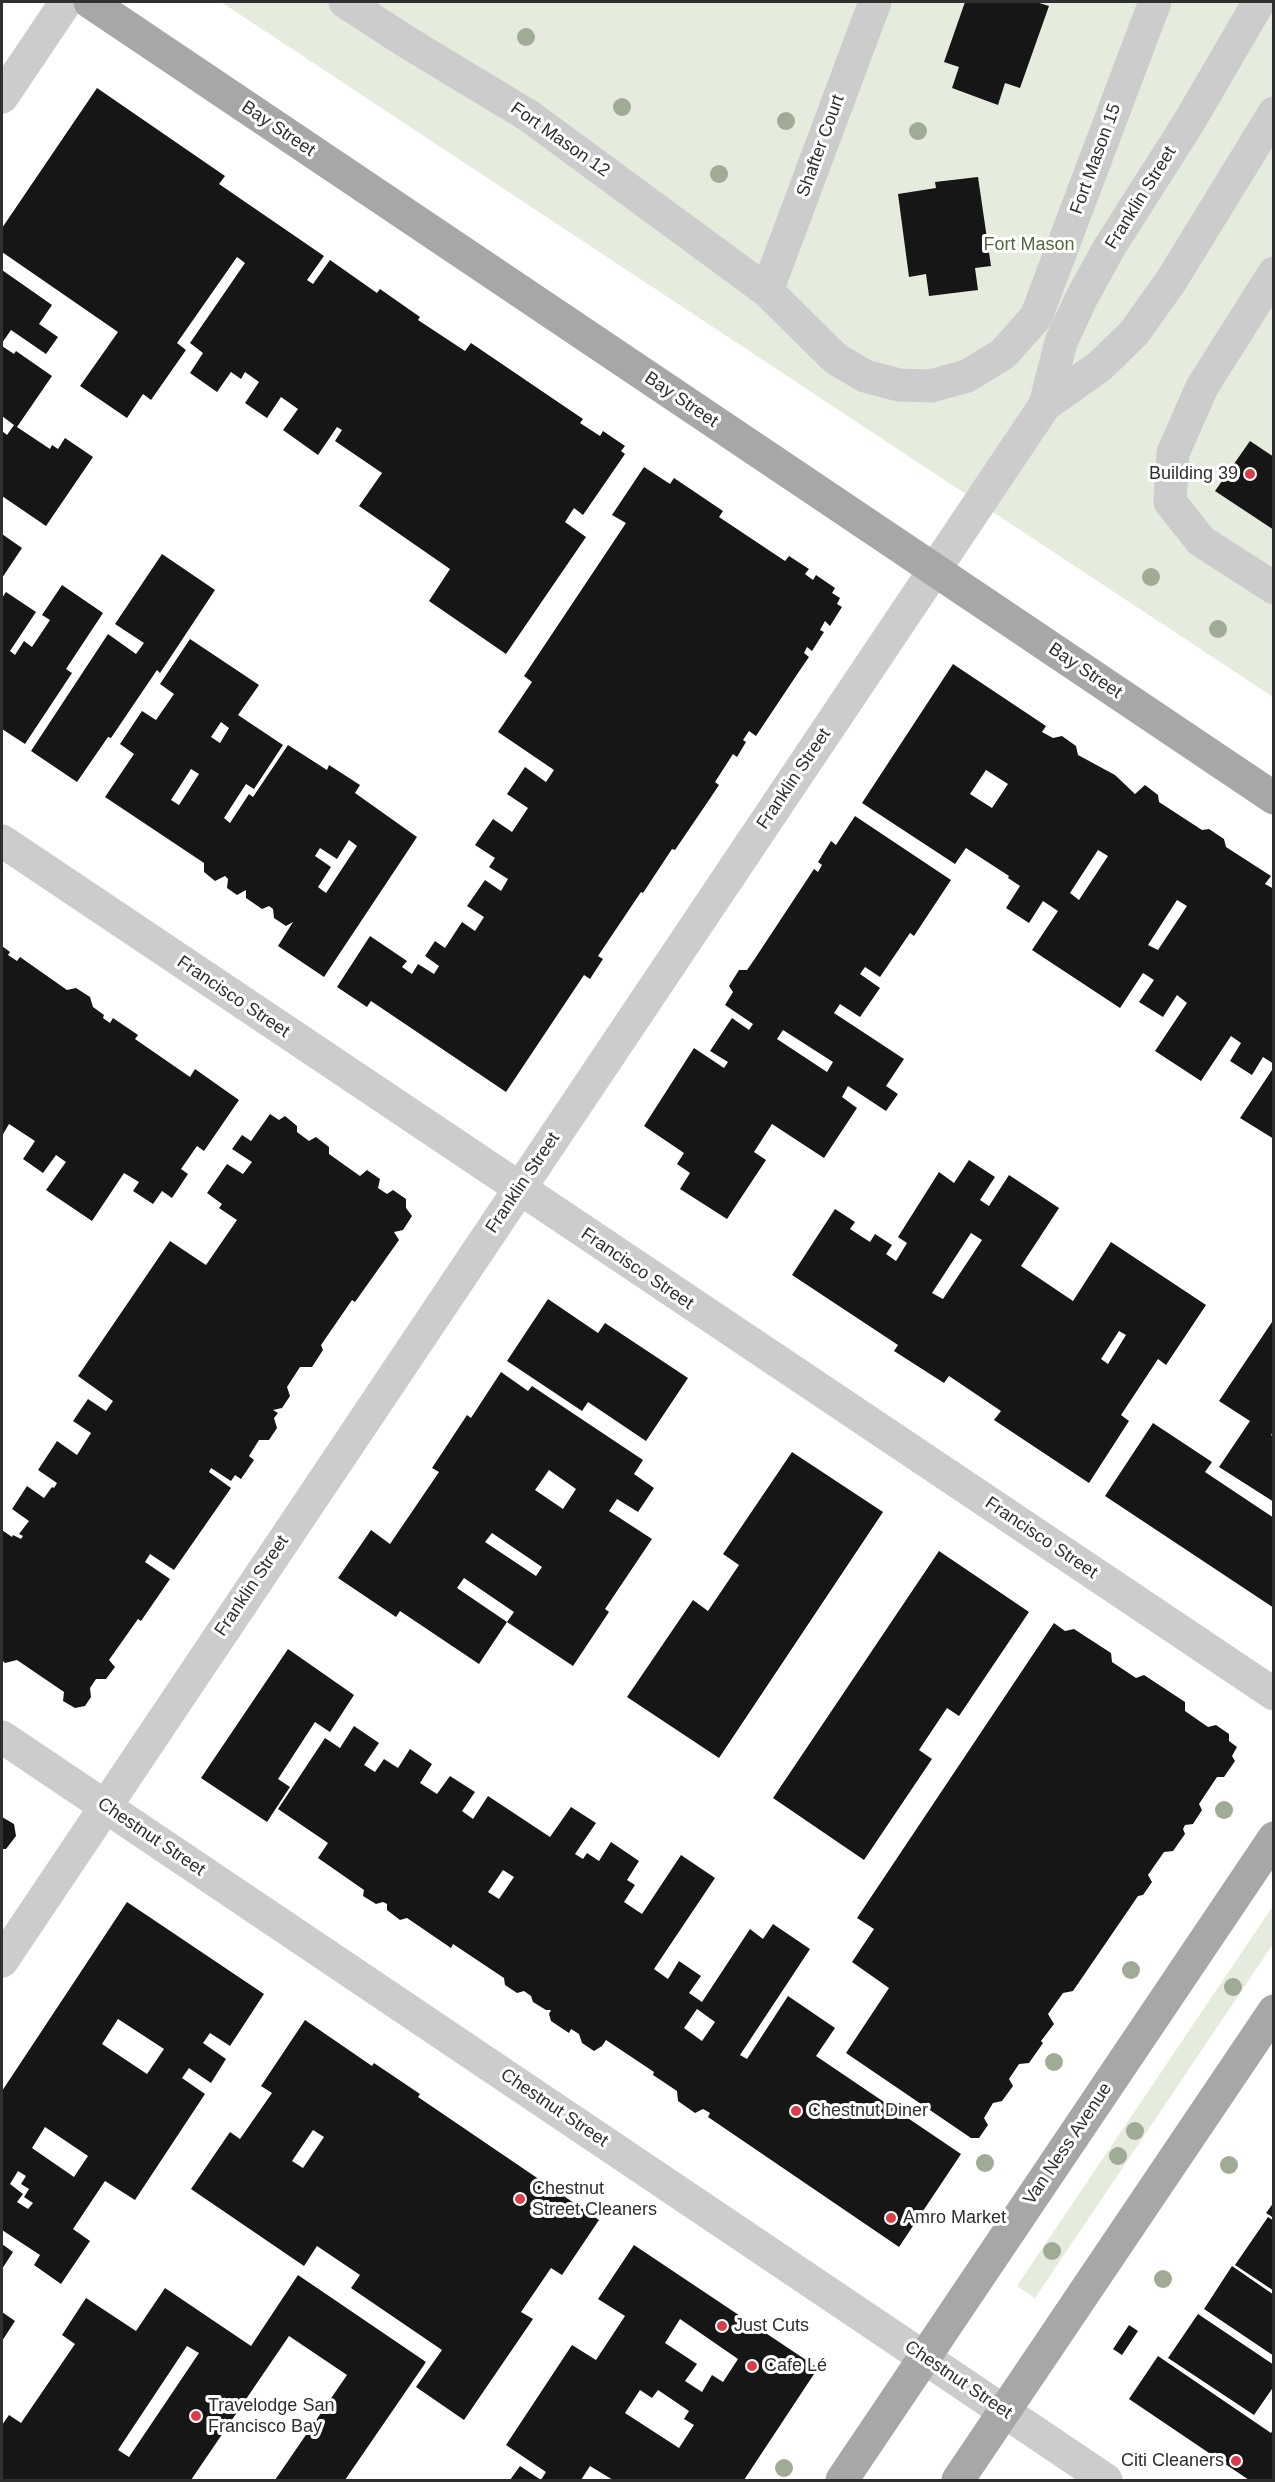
<!DOCTYPE html>
<html>
<head>
<meta charset="utf-8">
<style>
	body { margin:0 }
	#map { position:relative; width:1275px; height:2482px; overflow:hidden; background:#fff; font-family:Arial,sans-serif }
	canvas { display:block }
	.frame { position:absolute; inset:0; border:3px solid #2f2f2f; pointer-events:none }
</style>
</head>
<body>
<div id="map">
<canvas width="1275" height="2482"></canvas>
<div class="frame"></div>
</div>
<script>
const context = document.querySelector('canvas').getContext('2d');
context.lineJoin = 'round';
function paint(path, color) { context.fillStyle = color; context.fill(path, 'evenodd'); }
const poly = rows => new Path2D(rows.map(r => 'M' + r).join(''));
function trace(path, color, width, dash) { context.strokeStyle = color; context.lineWidth = width; context.lineCap = dash ? 'butt' : 'round'; context.setLineDash(dash || []); context.stroke(path); }
function label(font, color, halo, rows, align = 'center') {
  context.font = font + ' Arial,sans-serif'; context.lineWidth = 6; context.setLineDash([]); context.textBaseline = 'middle'; context.strokeStyle = halo; context.fillStyle = color; for (const [text, x, y, turn = 0] of rows) {
    context.save(); context.translate(x, y); context.rotate((+turn || 0) * Math.PI / 180); context.textAlign = isNaN(turn) ? turn : align; if (halo) context.strokeText(text, 0, 0); context.fillText(text, 0, 0); context.restore();
  }
}
const green = poly([
	[221,2,1273,2,1273,697],
	[1273,1906,1273,1944,1035,2298,1017,2286]
]);
const building = poly([
	[965,2,1036,2,1049,6,1020,88,1005,83,998,105,952,88,959,67,944,62],
	[97,88,225,176,219,184,324,256,307,280,313,284,330,260,377,293,380,289,420,317,418,320,465,351,471,343,583,419,580,423,600,436,603,431,625,446,621,451,625,454,583,515,574,508,565,522,586,537,506,654,429,601,450,569,359,506,382,473,335,441,342,430,337,427,318,455,283,430,298,409,281,397,267,418,245,403,259,382,245,372,241,379,231,372,217,392,190,373,203,353,190,343,245,263,237,257,177,343,186,350,151,400,143,394,127,418,80,386,118,332,2,252,2,228],
	[978,177,991,266,975,268,978,290,929,296,926,274,909,277,898,194,936,188,935,182],
	[2,270,52,305,39,324,58,337,46,354,11,330,2,343],
	[2,346,14,354,16,351,52,376,17,427,50,449,52,445,58,449,65,438,93,457,46,526,2,496,2,431,7,435,14,425,2,416],
	[1250,441,1274,457,1274,530,1215,491],
	[644,467,670,484,674,478,723,511,719,517,785,561,789,556,809,569,805,574,813,580,816,575,835,588,832,593,840,598,837,604,842,607,830,626,825,621,820,630,824,632,812,651,807,647,804,653,809,657,798,673,756,736,749,731,743,740,746,742,737,757,733,754,715,782,719,785,709,800,675,850,672,849,643,893,641,892,598,956,603,959,590,979,584,975,506,1092,371,1001,367,1007,337,987,370,936,407,961,402,967,412,974,418,964,434,974,439,966,425,956,435,941,445,948,462,922,475,931,484,917,467,906,485,880,501,891,508,879,489,867,495,858,475,845,493,819,512,832,528,808,507,794,525,767,546,782,554,770,498,732,532,682,524,676,626,523,612,515],
	[2,534,22,548,2,578],
	[162,554,215,590,160,673,157,670,111,738,108,737,77,782,31,751,108,634,136,654,144,643,115,624],
	[62,585,103,613,66,669,72,673,25,744,2,729,2,598,6,592,36,612,10,651,15,655,24,641,32,647,50,620,42,615],
	[190,639,259,685,238,715,283,745,254,789,246,784,224,818,230,823,249,794,253,797,288,745,327,770,329,765,360,785,355,793,417,837,324,977,278,946,293,922,286,926,274,918,273,909,269,906,262,909,246,898,246,890,237,895,227,888,228,879,225,876,215,881,204,872,204,863,105,797,134,754,120,744,142,711,156,720,174,694,160,684],
	[221,722,229,728,220,743,211,737],
	[191,769,199,774,179,805,171,800],
	[349,840,357,846,326,893,318,887,331,867,315,856,320,848,337,859],
	[953,664,1046,726,1042,732,1053,738,1062,736,1076,746,1078,755,1115,775,1135,794,1145,785,1158,795,1159,802,1202,830,1209,829,1224,839,1226,847,1271,876,1265,884,1274,889,1274,1064,1263,1057,1252,1075,1230,1061,1241,1043,1231,1036,1201,1081,1155,1051,1187,1003,1177,995,1163,1017,1139,1002,1154,980,1143,973,1120,1008,1032,950,1058,911,1043,901,1029,923,1006,908,1020,886,1008,878,1009,876,966,848,955,864,862,803],
	[986,770,1008,784,992,808,970,794],
	[1098,850,1108,856,1079,900,1070,893],
	[1177,900,1187,906,1158,950,1148,945],
	[855,816,951,880,914,936,910,933,880,977,865,967,860,974,880,988,860,1017,840,1004,834,1013,904,1059,886,1086,898,1094,886,1111,848,1086,842,1097,857,1108,824,1158,772,1124,754,1152,766,1160,727,1219,680,1189,690,1173,677,1164,684,1153,644,1126,694,1048,724,1068,728,1062,710,1051,732,1018,749,1030,753,1024,725,1005,733,992,729,986,739,970,747,970,754,960,814,869,818,872,822,865,818,862,831,841,836,845],
	[783,1030,833,1062,827,1072,777,1039],
	[2,946,10,952,8,955,17,961,20,957,67,990,76,988,90,997,93,1007,104,1015,103,1018,110,1023,113,1018,138,1035,135,1039,190,1077,195,1069,239,1100,204,1151,197,1146,181,1169,188,1174,172,1198,162,1191,153,1204,133,1191,139,1182,124,1173,92,1221,46,1190,66,1162,56,1155,43,1173,23,1159,35,1141,9,1124,2,1136],
	[1274,1067,1274,1139,1240,1118],
	[270,1114,279,1120,285,1116,297,1126,297,1132,309,1141,316,1137,329,1147,329,1154,360,1176,367,1170,380,1179,378,1188,387,1194,393,1190,406,1199,406,1208,412,1216,403,1230,394,1232,399,1240,355,1302,352,1300,321,1345,323,1350,312,1367,300,1367,287,1387,290,1396,282,1408,273,1410,278,1413,274,1418,277,1428,269,1440,259,1440,249,1456,254,1460,241,1479,235,1475,231,1481,211,1468,209,1472,231,1488,174,1570,150,1554,145,1562,170,1579,141,1621,138,1619,109,1660,115,1667,106,1679,96,1679,90,1688,91,1697,85,1706,75,1708,63,1701,64,1692,17,1660,5,1663,2,1660,2,1530,12,1537,13,1535,21,1539,23,1536,19,1534,29,1521,12,1509,27,1486,44,1498,52,1487,54,1488,57,1483,38,1470,57,1441,77,1455,91,1433,73,1421,88,1399,106,1411,113,1401,78,1376,170,1241,206,1265,237,1220,219,1208,222,1204,207,1193,227,1164,243,1174,252,1162,232,1149,242,1135,251,1141],
	[969,1160,995,1177,980,1200,989,1206,1009,1175,1059,1208,1021,1266,1073,1301,1111,1242,1206,1305,1166,1365,1158,1359,1121,1415,1129,1421,1089,1483,994,1420,1001,1411,949,1376,944,1383,894,1351,898,1345,792,1275,835,1209,855,1222,850,1229,870,1242,875,1234,892,1245,886,1254,896,1261,907,1243,898,1237,939,1172,954,1183],
	[971,1233,982,1240,943,1299,932,1293],
	[1119,1331,1126,1335,1108,1364,1101,1359],
	[548,1299,598,1333,605,1323,688,1378,646,1441,588,1402,582,1411,507,1361],
	[1274,1319,1274,1431,1271,1435,1274,1437,1274,1502,1219,1467,1250,1421,1219,1401],
	[501,1372,528,1391,532,1386,643,1460,634,1474,654,1488,638,1512,617,1499,609,1511,652,1539,605,1609,609,1612,573,1666,507,1622,514,1612,464,1578,457,1588,507,1622,479,1664,400,1611,396,1617,338,1578,371,1530,390,1544,439,1472,432,1468,467,1415,471,1418],
	[549,1470,576,1489,563,1509,535,1490],
	[492,1533,542,1567,536,1576,485,1542],
	[1153,1423,1212,1462,1205,1472,1274,1518,1274,1608,1105,1496],
	[792,1452,883,1512,719,1758,627,1697,693,1600,708,1611,739,1565,723,1554],
	[939,1551,1029,1612,959,1716,947,1708,919,1750,932,1759,864,1860,773,1798],
	[1054,1623,1065,1631,1074,1629,1111,1653,1112,1662,1136,1678,1144,1675,1185,1702,1185,1711,1208,1727,1216,1725,1229,1734,1229,1741,1237,1747,1232,1756,1235,1761,1224,1777,1217,1777,1199,1804,1202,1810,1193,1824,1185,1825,1183,1829,1185,1834,1173,1851,1164,1852,1148,1875,1152,1882,1143,1895,1138,1896,1073,1991,1063,1993,1048,2014,1054,2024,1041,2041,1043,2043,1029,2063,1019,2064,1009,2079,1013,2086,1002,2101,993,2103,984,2118,988,2125,979,2138,971,2138,846,2053,889,1988,852,1962,874,1929,857,1918],
	[288,1649,354,1695,330,1732,315,1722,278,1779,290,1787,267,1822,201,1778],
	[354,1726,379,1743,364,1765,375,1772,384,1759,398,1768,410,1749,432,1764,420,1783,437,1794,450,1776,475,1792,462,1811,473,1819,488,1796,550,1837,571,1807,596,1823,575,1854,583,1859,587,1853,599,1861,611,1842,639,1861,627,1880,635,1885,624,1902,642,1914,681,1855,715,1878,654,1969,668,1979,679,1961,701,1976,689,1993,702,2002,750,1929,763,1939,773,1924,810,1949,740,2055,747,2059,788,1996,835,2028,816,2056,961,2154,899,2247,708,2117,710,2113,703,2109,695,2113,678,2101,677,2091,653,2075,654,2072,606,2040,602,2046,594,2051,582,2043,579,2034,571,2029,569,2033,551,2021,549,2014,551,2010,546,2010,533,2002,531,1996,524,1991,517,1993,505,1985,504,1978,453,1944,451,1948,407,1918,400,1920,387,1910,387,1904,383,1902,376,1904,363,1896,364,1890,318,1858,328,1843,278,1809,325,1738,340,1748],
	[503,1870,514,1877,499,1899,488,1892],
	[697,2009,715,2022,702,2041,684,2028],
	[2,1817,14,1824,16,1836,6,1849,2,1849],
	[127,1902,264,1994,230,2046,210,2033,203,2043,226,2059,211,2083,189,2068,182,2078,205,2094,135,2200,105,2181,73,2229,90,2241,61,2284,34,2265,40,2255,2,2230,2,2091],
	[118,2019,164,2049,147,2074,102,2044],
	[45,2127,88,2156,74,2177,32,2148],
	[18,2171,26,2176,21,2184,29,2189,24,2197,33,2203,28,2209,17,2202,23,2194,10,2184],
	[305,2020,372,2066,374,2063,420,2094,418,2097,599,2220,562,2275,551,2268,521,2312,533,2319,464,2420,416,2387,442,2350,351,2288,360,2275,317,2246,304,2266,191,2189,230,2132,240,2139,272,2093,261,2086],
	[313,2130,324,2137,303,2168,292,2161],
	[1274,2202,1274,2218,1266,2213],
	[1268,2217,1274,2221,1274,2291,1235,2265],
	[2,2244,13,2252,2,2269],
	[634,2245,818,2368,744,2480,613,2480,590,2466,581,2480,510,2480,520,2466,541,2480,546,2472,506,2445,572,2345,596,2360,625,2316,598,2299],
	[680,2319,738,2359,723,2382,712,2375,702,2392,685,2381,697,2364,665,2343],
	[640,2390,652,2398,658,2390,689,2411,684,2419,694,2425,679,2448,625,2413],
	[1232,2266,1274,2295,1274,2356,1204,2309],
	[298,2275,426,2362,345,2480,275,2480,347,2375,289,2336,191,2480,2,2480,2,2425,9,2415,21,2423,75,2344,62,2335,86,2298,136,2331,165,2288,251,2346],
	[187,2346,199,2353,129,2457,118,2450],
	[2,2312,15,2321,2,2341],
	[1198,2314,1274,2365,1274,2386,1254,2415,1168,2358],
	[1129,2325,1138,2331,1122,2355,1113,2349],
	[1158,2356,1271,2433,1274,2428,1274,2480,1249,2480,1129,2399]
]);
const minor = poly([
	[345,2,405,41,529,116,767,291,836,359,865,376,899,385,931,386,967,376,1003,354,1036,317,1155,2],
	[2,97,66,2],
	[1274,273,1202,387,1173,453,1170,502,1201,541,1274,588],
	[767,291,875,2],
	[1045,405,1100,366,1134,333,1171,281,1274,113],
	[2,841,1274,1694],
	[2,1737,1106,2480],
	[2,1961,1045,405,1061,342,1081,299,1109,248,1189,122,1259,2]
]);
const major = poly([
	[90,2,1274,798],
	[842,2480,1274,1838],
	[958,2480,1274,2011]
]);
const trees = [
	[526,37],
	[622,107],
	[786,121],
	[918,131],
	[719,174],
	[1151,577],
	[1218,629],
	[1224,1810],
	[1131,1970],
	[1233,1987],
	[1054,2062],
	[1135,2131],
	[1118,2156],
	[985,2163],
	[1229,2165],
	[1052,2251],
	[1163,2279],
	[784,2468]
];
const markers = [
	[1250,474,6,"#d93d4a"],
	[796,2111,6,"#d93d4a"],
	[520,2199,6,"#d93d4a"],
	[891,2218,6,"#d93d4a"],
	[722,2326,6,"#d93d4a"],
	[752,2366,6,"#d93d4a"],
	[196,2416,6,"#d93d4a"],
	[1236,2461,6,"#d93d4a"]
];
const streetNames = [
	["Bay Street",278,129,34],
	["Fort Mason 12",560,140,35],
	["Shafter Court",821,146,-70],
	["Fort Mason 15",1096,159,-70],
	["Franklin Street",1141,198,-58],
	["Bay Street",681,400,34],
	["Bay Street",1085,671,34],
	["Franklin Street",794,779,-56],
	["Francisco Street",233,997,34],
	["Franklin Street",523,1183,-56],
	["Francisco Street",637,1269,34],
	["Francisco Street",1041,1538,34],
	["Franklin Street",252,1586,-56],
	["Chestnut Street",151,1837,34],
	["Chestnut Street",554,2108,34],
	["Van Ness Avenue",1068,2144,-56],
	["Chestnut Street",958,2380,34]
];
const parkNames = [
	["Fort Mason",1029,245]
];
const poiNames = [
	["Building 39",1238,474,"right"],
	["Chestnut Diner",808,2111],
	["Chestnut",532,2189],
	["Street Cleaners",532,2210],
	["Amro Market",903,2218],
	["Just Cuts",734,2326],
	["Cafe Lé",764,2366],
	["Travelodge San",208,2406],
	["Francisco Bay",208,2427],
	["Citi Cleaners",1224,2461,"right"]
];
paint(green, '#e5ebdd');
paint(building, '#161616');
trace(minor, '#ccc', 33);
trace(major, '#a7a7a7', 33);
context.fillStyle = '#a0ab95';
for (const [x, y] of trees) { context.beginPath(); context.arc(x, y, 9, 0, 2 * Math.PI); context.fill(); }
for (const [x, y, r, color] of markers) { const dot = new Path2D(); dot.arc(x, y, r, 0, 2 * Math.PI); context.fillStyle = color; context.fill(dot); trace(dot, '#fff', 2); }
label('18px', '#2f2f2f', '#fff', streetNames);
label('18px', '#52673f', '#fff', parkNames);
label('18px', '#2f2f2f', '#fff', poiNames, 'left');
</script>
</body>
</html>
